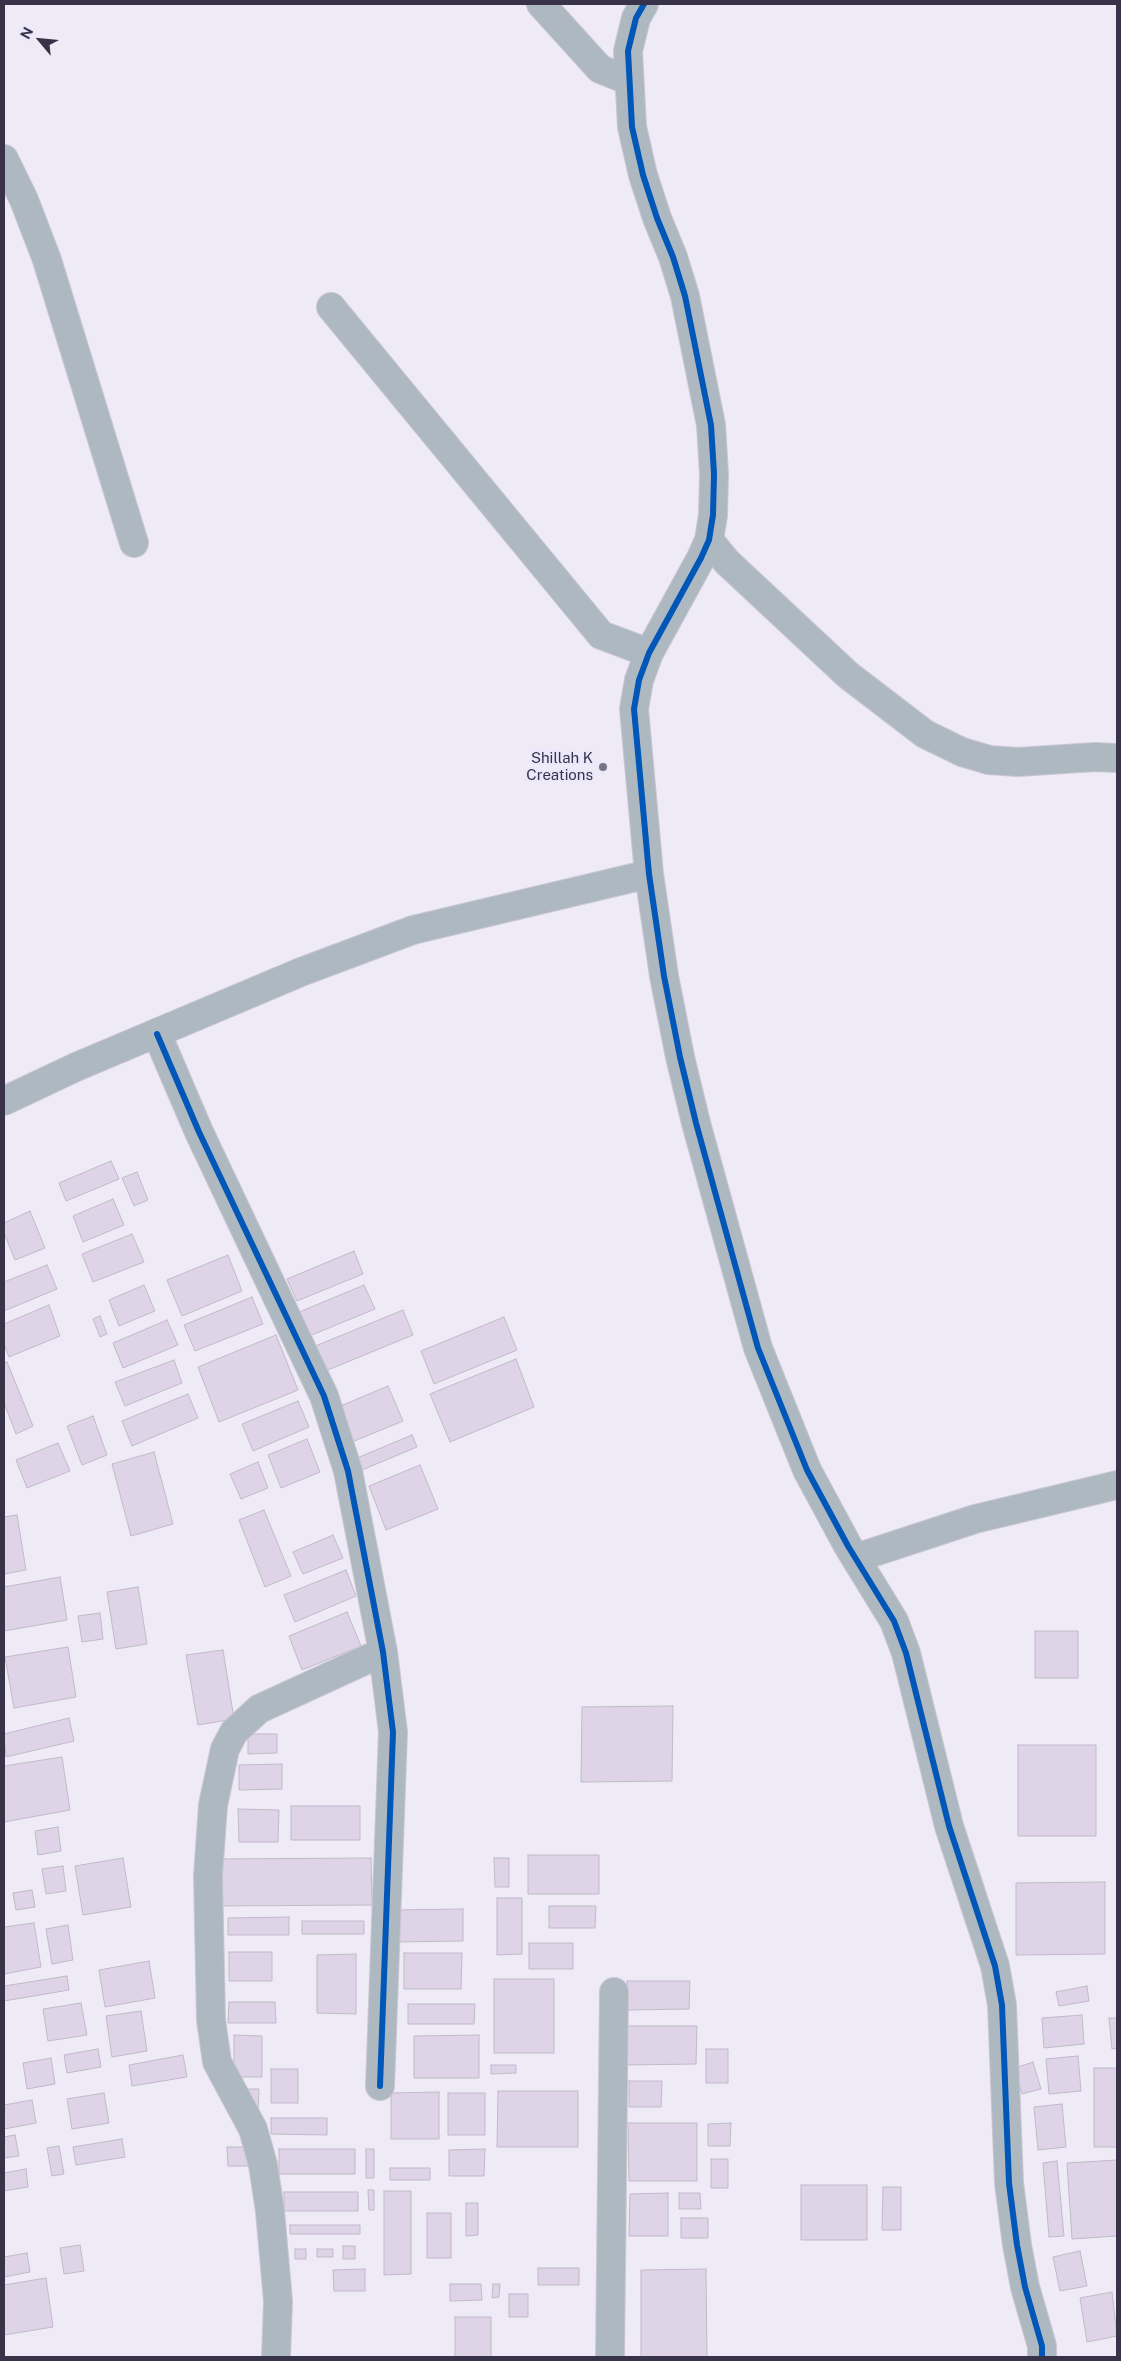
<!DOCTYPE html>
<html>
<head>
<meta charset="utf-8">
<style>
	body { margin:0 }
	#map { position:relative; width:1121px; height:2361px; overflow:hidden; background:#eeebf7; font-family:"Public Sans",sans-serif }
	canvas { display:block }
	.frame { position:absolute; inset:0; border:5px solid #383348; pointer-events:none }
	.north { position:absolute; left:15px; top:15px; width:50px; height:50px; -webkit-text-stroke:4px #eae6fc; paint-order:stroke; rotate:298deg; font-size:14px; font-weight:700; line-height:20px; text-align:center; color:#383348 }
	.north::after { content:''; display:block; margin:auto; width:18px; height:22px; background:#383348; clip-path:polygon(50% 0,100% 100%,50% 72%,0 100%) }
</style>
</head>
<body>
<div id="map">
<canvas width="1121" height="2361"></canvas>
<div class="frame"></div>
<div class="north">N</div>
</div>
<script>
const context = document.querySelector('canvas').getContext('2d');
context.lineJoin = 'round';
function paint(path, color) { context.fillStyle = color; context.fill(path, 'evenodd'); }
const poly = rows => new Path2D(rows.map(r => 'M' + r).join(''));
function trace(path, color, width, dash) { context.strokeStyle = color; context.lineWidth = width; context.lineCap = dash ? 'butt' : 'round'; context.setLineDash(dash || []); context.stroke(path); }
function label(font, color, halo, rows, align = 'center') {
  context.font = font + ' "Public Sans",sans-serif'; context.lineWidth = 4; context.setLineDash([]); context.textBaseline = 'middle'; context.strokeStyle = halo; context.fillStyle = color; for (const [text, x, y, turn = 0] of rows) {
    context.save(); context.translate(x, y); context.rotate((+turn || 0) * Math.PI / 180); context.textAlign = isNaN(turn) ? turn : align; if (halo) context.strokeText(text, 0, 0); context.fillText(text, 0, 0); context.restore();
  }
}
const building = poly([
	[111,1161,119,1179,66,1201,59,1183,111,1161],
	[137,1172,148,1200,134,1206,122,1178,137,1172],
	[113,1199,124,1225,83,1242,73,1216,113,1199],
	[30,1211,45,1248,15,1260,4,1233,4,1223,30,1211],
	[132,1234,144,1262,93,1282,82,1254,132,1234],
	[354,1251,363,1274,297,1301,287,1279,354,1251],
	[228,1255,242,1291,182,1316,167,1280,228,1255],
	[47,1265,57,1289,4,1311,4,1282,47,1265],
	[144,1285,155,1311,119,1326,109,1300,144,1285],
	[364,1285,375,1309,307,1337,297,1313,364,1285],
	[252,1297,263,1324,195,1351,184,1325,252,1297],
	[49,1305,60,1336,9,1357,4,1344,4,1324,49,1305],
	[403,1310,413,1335,323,1372,313,1347,403,1310],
	[100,1316,107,1334,100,1337,93,1319,100,1316],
	[504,1317,517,1350,434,1384,421,1351,504,1317],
	[167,1320,178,1345,123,1368,113,1343,167,1320],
	[276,1335,298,1390,219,1422,198,1367,276,1335],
	[516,1359,534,1407,450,1442,430,1394,516,1359],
	[174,1360,182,1383,125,1406,115,1382,174,1360],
	[7,1362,33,1426,16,1434,4,1403,4,1363,7,1362],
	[388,1386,403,1421,352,1442,338,1407,388,1386],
	[188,1394,198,1418,132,1446,122,1421,188,1394],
	[298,1401,309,1427,253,1451,242,1424,298,1401],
	[93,1416,107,1455,82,1465,67,1426,93,1416],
	[412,1435,417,1447,362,1470,357,1458,412,1435],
	[307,1439,320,1472,281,1488,268,1455,307,1439],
	[58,1443,70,1471,27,1488,16,1460,58,1443],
	[154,1452,173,1524,131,1536,112,1464,154,1452],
	[258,1462,268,1488,241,1499,230,1474,258,1462],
	[420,1465,438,1509,386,1530,369,1486,420,1465],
	[264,1510,291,1576,265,1587,239,1520,264,1510],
	[17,1515,26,1570,4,1574,4,1517,17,1515],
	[333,1535,343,1558,303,1574,293,1552,333,1535],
	[346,1570,356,1596,295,1622,284,1595,346,1570],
	[60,1577,67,1620,4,1631,4,1587,60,1577],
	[138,1587,147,1644,116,1649,107,1592,138,1587],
	[347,1612,361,1646,302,1670,289,1636,347,1612],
	[100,1613,103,1639,82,1642,78,1616,100,1613],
	[1035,1631,1078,1631,1078,1678,1035,1678,1035,1631],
	[68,1647,76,1697,14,1708,5,1657,68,1647],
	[223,1650,234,1719,198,1725,186,1655,223,1650],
	[673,1706,672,1781,581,1782,582,1707,673,1706],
	[69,1718,74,1741,6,1757,4,1734,69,1718],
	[248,1734,277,1734,277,1753,248,1754,248,1734],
	[1018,1745,1096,1745,1096,1836,1018,1836,1018,1745],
	[62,1757,70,1810,4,1822,4,1766,62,1757],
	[282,1764,282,1789,239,1790,239,1765,282,1764],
	[291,1806,360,1806,360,1840,291,1840,291,1806],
	[238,1809,279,1810,278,1842,239,1842,238,1809],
	[58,1827,61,1851,38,1855,35,1831,58,1827],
	[528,1855,599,1855,599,1894,528,1894,528,1855],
	[123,1858,131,1907,83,1915,75,1866,123,1858],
	[371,1858,372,1905,215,1906,215,1859,371,1858],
	[494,1858,509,1858,509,1887,495,1887,494,1858],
	[63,1866,66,1891,46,1894,42,1869,63,1866],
	[1105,1882,1105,1954,1016,1955,1016,1883,1105,1882],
	[32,1890,35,1907,16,1910,13,1893,32,1890],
	[497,1898,522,1898,522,1954,497,1955,497,1898],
	[549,1906,596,1906,595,1928,549,1928,549,1906],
	[463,1909,463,1941,395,1942,395,1910,463,1909],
	[289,1917,289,1935,228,1935,228,1918,289,1917],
	[302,1921,364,1921,364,1934,302,1934,302,1921],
	[34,1923,41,1967,4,1974,4,1927,34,1923],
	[68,1925,73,1960,52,1964,46,1929,68,1925],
	[529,1943,573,1943,573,1969,529,1969,529,1943],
	[229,1952,272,1952,272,1981,229,1981,229,1952],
	[404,1953,462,1953,461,1989,404,1989,404,1953],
	[356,1954,356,2014,317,2013,317,1955,356,1954],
	[149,1961,155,1998,105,2007,99,1970,149,1961],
	[67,1976,69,1990,4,2001,4,1986,67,1976],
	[494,1979,554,1979,554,2053,494,2053,494,1979],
	[627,1981,690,1981,689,2009,627,2010,627,1981],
	[1087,1986,1089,2001,1059,2006,1056,1992,1087,1986],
	[229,2002,275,2002,276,2023,228,2023,229,2002],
	[81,2003,87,2035,48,2041,43,2009,81,2003],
	[408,2004,475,2004,474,2024,408,2024,408,2004],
	[141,2011,147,2051,112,2057,106,2016,141,2011],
	[1082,2015,1084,2044,1044,2048,1042,2018,1082,2015],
	[1109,2018,1117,2018,1117,2048,1112,2049,1109,2018],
	[625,2026,697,2026,696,2064,625,2065,625,2026],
	[234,2035,262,2036,262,2077,234,2077,234,2035],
	[479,2035,479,2078,414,2078,414,2036,479,2035],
	[98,2049,101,2067,67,2073,64,2055,98,2049],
	[706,2049,728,2049,728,2083,706,2083,706,2049],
	[183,2055,187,2077,132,2086,129,2065,183,2055],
	[1078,2056,1081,2091,1049,2094,1046,2059,1078,2056],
	[51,2058,55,2084,27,2089,23,2063,51,2058],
	[1033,2062,1041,2089,1022,2094,1015,2068,1033,2062],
	[491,2065,516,2065,516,2073,491,2074,491,2065],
	[1094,2068,1117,2068,1117,2147,1094,2147,1094,2068],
	[271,2069,298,2069,298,2103,271,2103,271,2069],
	[629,2081,662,2081,661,2107,629,2107,629,2081],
	[249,2089,259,2089,258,2114,249,2114,249,2089],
	[498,2091,578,2091,578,2147,497,2147,498,2091],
	[439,2092,439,2139,391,2139,391,2093,439,2092],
	[104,2093,109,2123,72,2129,67,2099,104,2093],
	[448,2093,485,2093,485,2135,448,2135,448,2093],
	[32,2100,36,2123,4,2129,4,2105,32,2100],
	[1062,2104,1066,2147,1038,2150,1034,2107,1062,2104],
	[271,2118,327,2118,327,2135,271,2134,271,2118],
	[628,2123,697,2123,697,2181,629,2181,628,2123],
	[731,2123,730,2146,708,2146,708,2124,731,2123],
	[15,2135,19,2156,4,2158,4,2137,15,2135],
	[122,2139,125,2157,76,2165,73,2147,122,2139],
	[59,2146,64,2174,52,2176,47,2148,59,2146],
	[227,2147,250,2147,250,2166,228,2166,227,2147],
	[279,2149,355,2149,355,2174,279,2174,279,2149],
	[366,2149,374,2149,374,2178,366,2178,366,2149],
	[485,2149,484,2176,449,2176,449,2150,485,2149],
	[711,2159,728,2159,728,2188,711,2188,711,2159],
	[1117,2160,1117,2236,1072,2239,1067,2163,1117,2160],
	[1057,2161,1064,2236,1049,2237,1043,2163,1057,2161],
	[390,2168,430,2168,430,2180,390,2180,390,2168],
	[26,2169,28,2187,4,2191,4,2173,26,2169],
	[801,2185,867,2185,867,2240,801,2240,801,2185],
	[883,2187,901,2187,901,2230,882,2230,883,2187],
	[368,2190,374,2190,374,2210,369,2210,368,2190],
	[384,2191,411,2191,411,2274,384,2275,384,2191],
	[284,2192,358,2192,358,2211,284,2211,284,2192],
	[668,2193,668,2236,629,2236,630,2194,668,2193],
	[679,2193,700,2193,701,2209,679,2209,679,2193],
	[466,2203,478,2203,478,2235,466,2236,466,2203],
	[427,2213,451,2213,451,2258,427,2258,427,2213],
	[681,2218,708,2218,708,2238,681,2238,681,2218],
	[290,2225,360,2225,360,2234,290,2234,290,2225],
	[80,2245,84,2271,64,2274,60,2248,80,2245],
	[343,2246,355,2246,355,2259,343,2259,343,2246],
	[295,2249,306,2249,306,2259,295,2259,295,2249],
	[317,2249,333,2249,333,2257,317,2257,317,2249],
	[1080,2251,1087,2286,1060,2291,1053,2257,1080,2251],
	[27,2253,30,2272,4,2277,4,2257,27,2253],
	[538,2268,579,2268,579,2285,538,2285,538,2268],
	[365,2269,365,2291,334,2291,333,2270,365,2269],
	[706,2269,707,2357,641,2357,641,2270,706,2269],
	[46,2278,53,2327,4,2335,4,2285,46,2278],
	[450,2284,481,2284,482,2300,450,2301,450,2284],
	[493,2284,500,2284,499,2297,492,2298,493,2284],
	[1112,2292,1117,2336,1087,2342,1080,2298,1112,2292],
	[509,2294,528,2294,528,2317,509,2317,509,2294],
	[455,2317,491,2317,491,2357,455,2357,455,2317]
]);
const street = poly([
	[541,4,600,69,628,80],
	[644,4,636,18,628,51,632,127,643,175,657,218,673,257,685,296,711,425,714,474,713,515,709,540,701,558,649,653,639,680,634,709,649,874,664,976,680,1057,696,1123,758,1348,807,1470,848,1546,894,1621,906,1653,949,1826,995,1966,1002,2005,1009,2183,1017,2245,1025,2287,1042,2346,1042,2357],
	[4,159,24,200,47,260,134,543],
	[331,307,601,635,649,653],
	[709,540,727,562,848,675,925,734,962,752,989,760,1018,762,1095,757,1117,758],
	[157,1034,199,1132,324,1396,348,1471,383,1652,393,1732,380,2086],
	[4,1101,76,1067,301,972,413,930,649,874],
	[856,1558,975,1519,1117,1485],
	[276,2357,278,2301,270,2211,263,2165,253,2129,217,2062,211,2020,208,1876,213,1805,225,1749,234,1732,259,1709,383,1652],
	[610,2357,614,1992]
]);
const cycleway = poly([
	[644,4,636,18,628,51,632,127,643,175,657,218,673,257,685,296,711,425,714,474,713,515,709,540,701,558,649,653,639,680,634,709,649,874,664,976,680,1057,696,1123,758,1348,807,1470,848,1546,894,1621,906,1653,949,1826,995,1966,1002,2005,1009,2183,1017,2245,1025,2287,1042,2346,1042,2357],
	[157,1034,199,1132,324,1396,348,1471,383,1652,393,1732,380,2086]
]);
const markers = [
	[603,767,5,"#787385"]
];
const poiNames = [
	["Shillah K",593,758],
	["Creations",593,775]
];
paint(building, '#dfd4e7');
trace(building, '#c0b9c7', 1);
trace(street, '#cac7d3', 30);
trace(street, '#aeb8c1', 28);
trace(cycleway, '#0057b8', 6);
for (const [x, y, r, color] of markers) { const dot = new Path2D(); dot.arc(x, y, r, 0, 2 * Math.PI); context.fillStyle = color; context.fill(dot); trace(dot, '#eae6fc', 2); }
label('15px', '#383348', '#eae6fc', poiNames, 'right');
</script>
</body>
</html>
